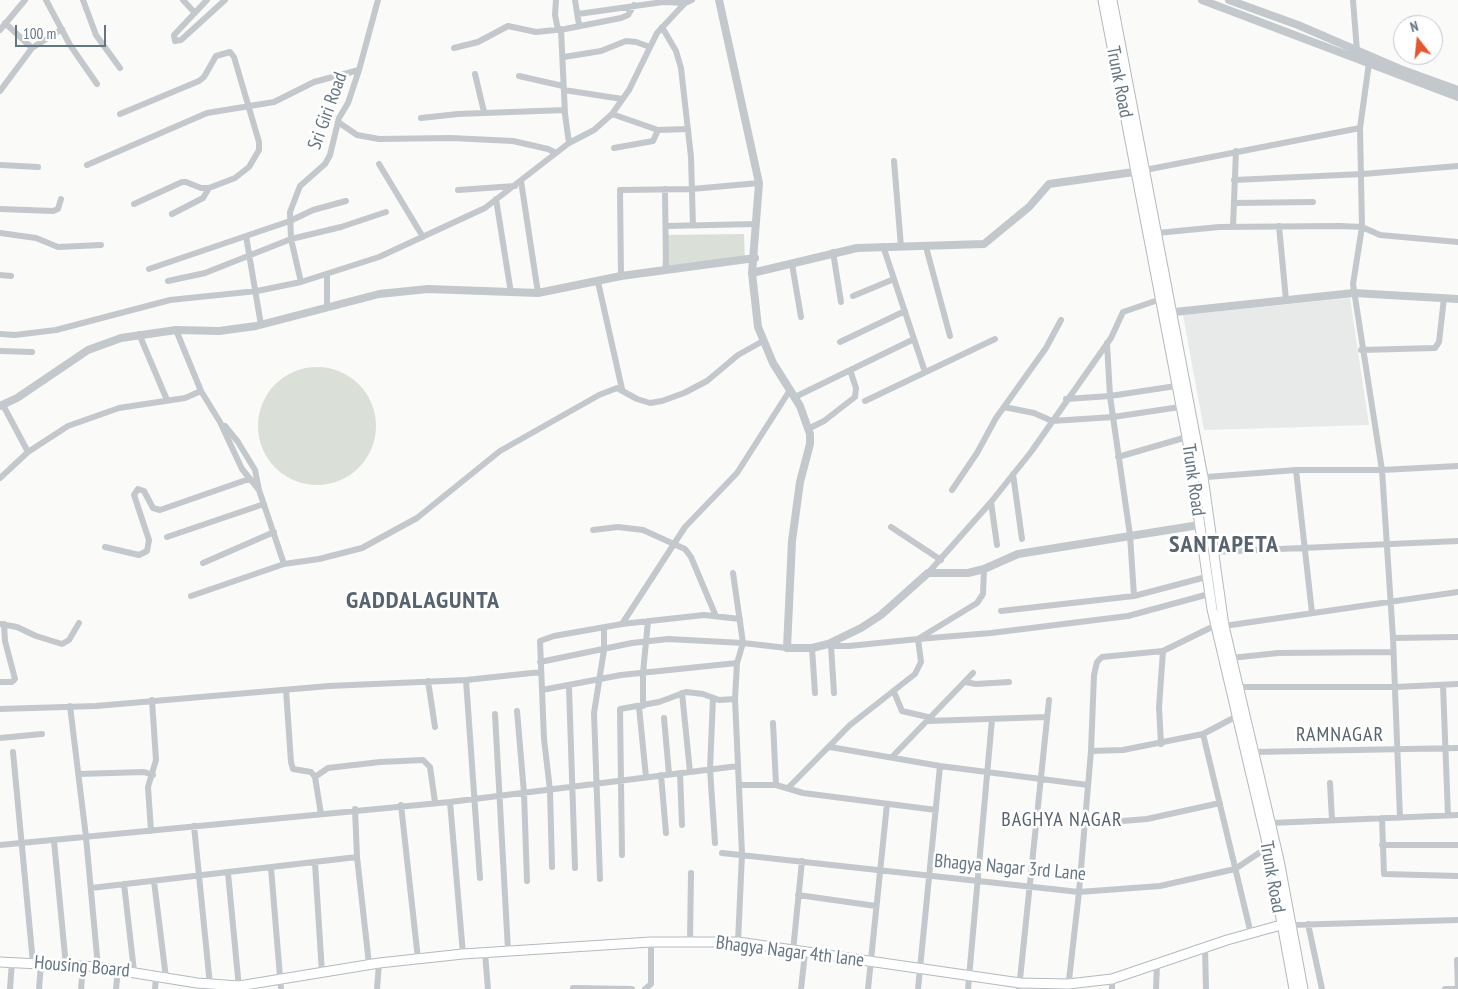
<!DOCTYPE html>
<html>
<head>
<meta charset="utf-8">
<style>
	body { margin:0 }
	#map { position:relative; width:1458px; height:989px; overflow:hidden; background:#fafaf8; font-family:"PT Sans Narrow",sans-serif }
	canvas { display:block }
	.north { position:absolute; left:1393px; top:15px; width:50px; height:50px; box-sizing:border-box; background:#fff; border:1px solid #c1c8cd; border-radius:50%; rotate:344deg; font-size:14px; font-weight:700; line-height:20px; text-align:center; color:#657683 }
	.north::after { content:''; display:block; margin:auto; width:18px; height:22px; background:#e4572e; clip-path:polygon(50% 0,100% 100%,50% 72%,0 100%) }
	.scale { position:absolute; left:15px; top:25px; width:91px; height:22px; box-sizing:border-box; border:2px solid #657683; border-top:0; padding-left:6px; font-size:15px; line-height:18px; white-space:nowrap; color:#657683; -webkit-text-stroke:4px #fff; paint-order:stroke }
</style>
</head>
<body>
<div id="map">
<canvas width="1458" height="989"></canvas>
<div class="north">N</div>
<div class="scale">100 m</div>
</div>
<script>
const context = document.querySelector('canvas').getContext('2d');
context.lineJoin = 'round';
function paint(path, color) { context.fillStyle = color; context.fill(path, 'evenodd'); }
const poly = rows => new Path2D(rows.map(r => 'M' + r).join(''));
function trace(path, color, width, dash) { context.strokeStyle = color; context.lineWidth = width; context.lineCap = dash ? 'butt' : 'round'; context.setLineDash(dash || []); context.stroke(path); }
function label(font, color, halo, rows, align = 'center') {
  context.font = font + ' "PT Sans Narrow",sans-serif'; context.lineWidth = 5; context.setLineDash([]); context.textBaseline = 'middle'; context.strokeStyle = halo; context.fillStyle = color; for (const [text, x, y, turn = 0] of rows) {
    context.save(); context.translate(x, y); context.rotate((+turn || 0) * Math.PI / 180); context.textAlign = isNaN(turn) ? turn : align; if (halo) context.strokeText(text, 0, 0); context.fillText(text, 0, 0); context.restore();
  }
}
const built = poly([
	[1350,298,1369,425,1204,430,1183,315]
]);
const green = poly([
	[744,234,745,262,662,270,665,235],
	'258 426a59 59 0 1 1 118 0a59 59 0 1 1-118 0Z'
]);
const minor = poly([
	[46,0,70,45,97,84],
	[83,0,96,35,120,68],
	[183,0,195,13],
	[207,0,174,35,175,41,181,40,225,0],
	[556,0,555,15,558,30],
	[575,0,579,25],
	[1353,0,1357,51],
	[578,14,663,2,685,3],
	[5,23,32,48],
	[662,27,676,51,681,68,691,157,693,226],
	[561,29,565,114,569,143],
	[0,30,25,0],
	[454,48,478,42,508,26,536,32,565,29,621,18,628,15,634,5],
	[564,57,601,51,626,41,636,42,650,47],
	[1369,63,1360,128,1362,227,1353,284,1382,470,1393,638,1400,818],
	[475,74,484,112],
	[519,76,563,86],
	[564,90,622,99],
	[0,91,32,48,62,29],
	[120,114,199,81,204,77,216,56,230,52,234,57,259,142,259,150,249,167,235,178,209,188,201,188,186,182,182,182,134,204],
	[612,114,658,130,653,141,614,148],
	[421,118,458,114,565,110],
	[338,122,357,135,379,139,451,138,513,141,548,149,556,153],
	[658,130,688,129],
	[894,161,901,247],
	[379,164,423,237],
	[0,165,38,167],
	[87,165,207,113,274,102,314,82,359,70],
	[1145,170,1360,128],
	[1234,180,1363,174,1458,166],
	[521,181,538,293],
	[665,189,666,270],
	[458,190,515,186],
	[496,199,511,293],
	[1234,203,1313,202],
	[0,209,53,211,58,209,61,199],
	[172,214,203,198,209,188],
	[666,226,756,224],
	[1279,226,1286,300],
	[1233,227,1236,151],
	[0,233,36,238,58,247,101,245],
	[1157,233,1219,227,1340,226,1362,227,1380,235,1458,242],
	[246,236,261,325],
	[883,246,925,372],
	[926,247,950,336],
	[833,252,841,302],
	[792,264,801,317],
	[149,269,290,221,313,210,346,201],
	[327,274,327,307],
	[0,275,11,276],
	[621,276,620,190,692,189,759,183],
	[168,281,205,273,291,239,341,227,386,212],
	[301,282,291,239,290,212,300,186,325,164,330,155,339,118,348,103,359,70,378,0],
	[598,282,622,389],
	[853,296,894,279],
	[176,330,201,391,220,422,242,469,259,490],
	[0,334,15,335,56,330,170,300,257,291,301,282,379,257,485,208,569,143,594,130,612,114,629,90,657,33,685,3,692,0],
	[139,334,167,400],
	[840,342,905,311],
	[1107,343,1110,396,1130,535,1134,596],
	[1361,350,1435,348,1439,342,1444,298],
	[0,351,32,352],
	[795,397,914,339],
	[1066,399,1110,396,1176,386],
	[865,401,995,339],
	[3,405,28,452],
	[1004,407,1034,413,1052,421,1113,417,1180,407],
	[225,426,238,442,255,470,259,490,284,564],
	[810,428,824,421,855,397,856,388,850,370],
	[1118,457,1187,437],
	[1296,470,1312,613],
	[1013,474,1022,539],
	[0,478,28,452,68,426,119,408,185,398,201,391],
	[1194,478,1296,470,1382,470,1458,466],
	[952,490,977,453,996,418,1046,348,1061,320],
	[991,502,997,545],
	[891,527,941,560],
	[593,530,618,527,643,530,685,549,691,557,715,614],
	[167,537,264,504],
	[105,547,139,555,147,551,149,540,134,495,138,489,144,491,153,508,160,510,249,479],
	[1213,552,1458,541],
	[203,563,274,532],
	[928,573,991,502,1031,452,1111,338,1123,312,1161,299],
	[191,596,284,564,319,559,362,548,417,518,500,451,599,395,617,388,637,399,650,403,662,401,684,393,707,381,738,355,763,341],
	[1001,611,1134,596,1206,577],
	[0,624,17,627,36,636,62,644,69,640,79,623],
	[622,624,685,527,737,473,790,390],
	[1224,626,1458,592],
	[1393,638,1458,637],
	[828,644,831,646,849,646,918,639,977,603,983,594,984,569],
	[831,646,834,693],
	[812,648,815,693],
	[1231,658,1278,653,1393,652],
	[540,662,632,643,668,639,743,643,733,573],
	[466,680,480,878],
	[428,681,435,727],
	[0,682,12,682,15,679,5,641,4,624],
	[965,682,976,684,1009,682],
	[1443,685,1448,816],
	[569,687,575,868],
	[1238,687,1395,687,1458,684],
	[286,690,291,762,293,769,311,772,315,777,321,814],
	[542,690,621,675,737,663],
	[894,692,902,711,932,718],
	[682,693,690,772],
	[713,698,710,769,715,843],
	[70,706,86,837,98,967],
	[643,706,643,673,648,621],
	[639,707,646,777],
	[0,709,96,706,329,686,466,680,541,672],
	[517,711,524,793,527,881],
	[495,714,508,950],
	[664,718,669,774],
	[928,721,1047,717],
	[773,723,776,785],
	[1203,734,1251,934],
	[0,738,42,734],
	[1161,744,1159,707,1163,651],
	[830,747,940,766,1088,785],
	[1091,751,1123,750,1203,734,1241,714],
	[13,752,33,963],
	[1254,752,1458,748],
	[892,757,973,673],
	[680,773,682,825],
	[79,774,144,772,153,775],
	[661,775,666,833],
	[315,777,328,768,380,762,423,760,430,767,435,802],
	[1330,783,1332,820],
	[739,785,776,785,803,793,936,810],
	[788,788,850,725,915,674,921,662,918,639,991,633,1128,616,1209,594],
	[450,802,463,954],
	[401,805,418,959],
	[355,809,357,857,369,964],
	[1382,818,1384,874,1458,876],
	[1271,823,1458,815],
	[1085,824,1147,819,1220,803],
	[194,826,210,985],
	[151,831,148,787,156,760,152,700],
	[54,841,66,966],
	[0,845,450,802,738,766],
	[1382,845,1458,845],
	[722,853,1079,892,1160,886,1235,869,1268,847],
	[622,855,620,709,659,702,686,692,703,694,719,700,735,699],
	[315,863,322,973],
	[552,867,550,790,544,739,540,641,554,636,622,624,704,615,740,619],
	[271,868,281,989],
	[228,873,239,988],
	[600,879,594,713,604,650,604,628],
	[154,881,166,978],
	[124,884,134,971],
	[91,888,357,857],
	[798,895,876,906],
	[1308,924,1322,989],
	[1291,925,1458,920],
	[690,941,691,873],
	[738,942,742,854,735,699,737,663,743,643,787,648],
	[1205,947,1206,989],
	[793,951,802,861],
	[485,953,488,989],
	[1457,960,1458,989],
	[573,988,632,989],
	[10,989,12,962],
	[39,989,41,964],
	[81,989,83,966],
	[116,989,118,970],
	[155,989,156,976],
	[377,989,379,963],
	[645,989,651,984,651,942],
	[801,989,805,953],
	[868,989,887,804],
	[918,989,940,766],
	[968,989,992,719],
	[1019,989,1049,700],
	[1068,989,1079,892,1091,751,1094,675,1097,662,1102,657,1163,651,1216,625],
	[1112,989,1112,979],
	[1156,989,1157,964],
	[1445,989,1458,989]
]);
const tertiary = poly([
	[719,0,759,183,752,273,758,327,773,363,800,406,810,434,810,444,800,482,792,541,787,648,812,648,828,644,861,628,881,615,928,573,968,573,984,569,1018,554,1199,525],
	[1202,0,1458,97],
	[1229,0,1298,25,1400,69,1458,90],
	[752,273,857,248,984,244,1029,207,1049,184,1141,171],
	[1165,313,1354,293,1458,299],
	[0,406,17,398,88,350,121,338,176,330,219,331,256,326,379,294,428,289,538,293,621,276,755,258]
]);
const secondary = poly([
	[1103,0,1187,437,1212,609,1268,847,1294,989],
	[1112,0,1203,477,1224,626,1279,860,1303,989],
	[0,962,98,967,197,983,239,986,379,963,463,954,651,942,738,942,1020,983,1068,984,1112,979,1227,940,1281,925,1291,925]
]);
const streetNames = [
	["Trunk Road",1119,82,79],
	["Sri Giri Road",328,111,-70],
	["Trunk Road",1193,480,82],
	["Bhagya Nagar 3rd Lane",1010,868,5],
	["Trunk Road",1272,877,80],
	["Bhagya Nagar 4th lane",790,952,7],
	["Housing Board",82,967,5]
];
const neighbourhoodNames = [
	["RAMNAGAR",1340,735],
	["BAGHYA NAGAR",1062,820]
];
const districtNames = [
	["SANTAPETA",1224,545],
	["GADDALAGUNTA",423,601]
];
paint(built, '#e8e9e9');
paint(green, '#dadfd7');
trace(secondary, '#b3babf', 11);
trace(minor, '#c3c8cc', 6);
trace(tertiary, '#c3c8cc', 8);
trace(secondary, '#fff', 9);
label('19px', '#657683', '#fff', streetNames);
context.letterSpacing = '1px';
label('20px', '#57646e', '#fff', neighbourhoodNames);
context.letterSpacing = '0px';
context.letterSpacing = '1px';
label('bold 24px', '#57646e', '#fff', districtNames);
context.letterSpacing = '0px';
</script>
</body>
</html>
